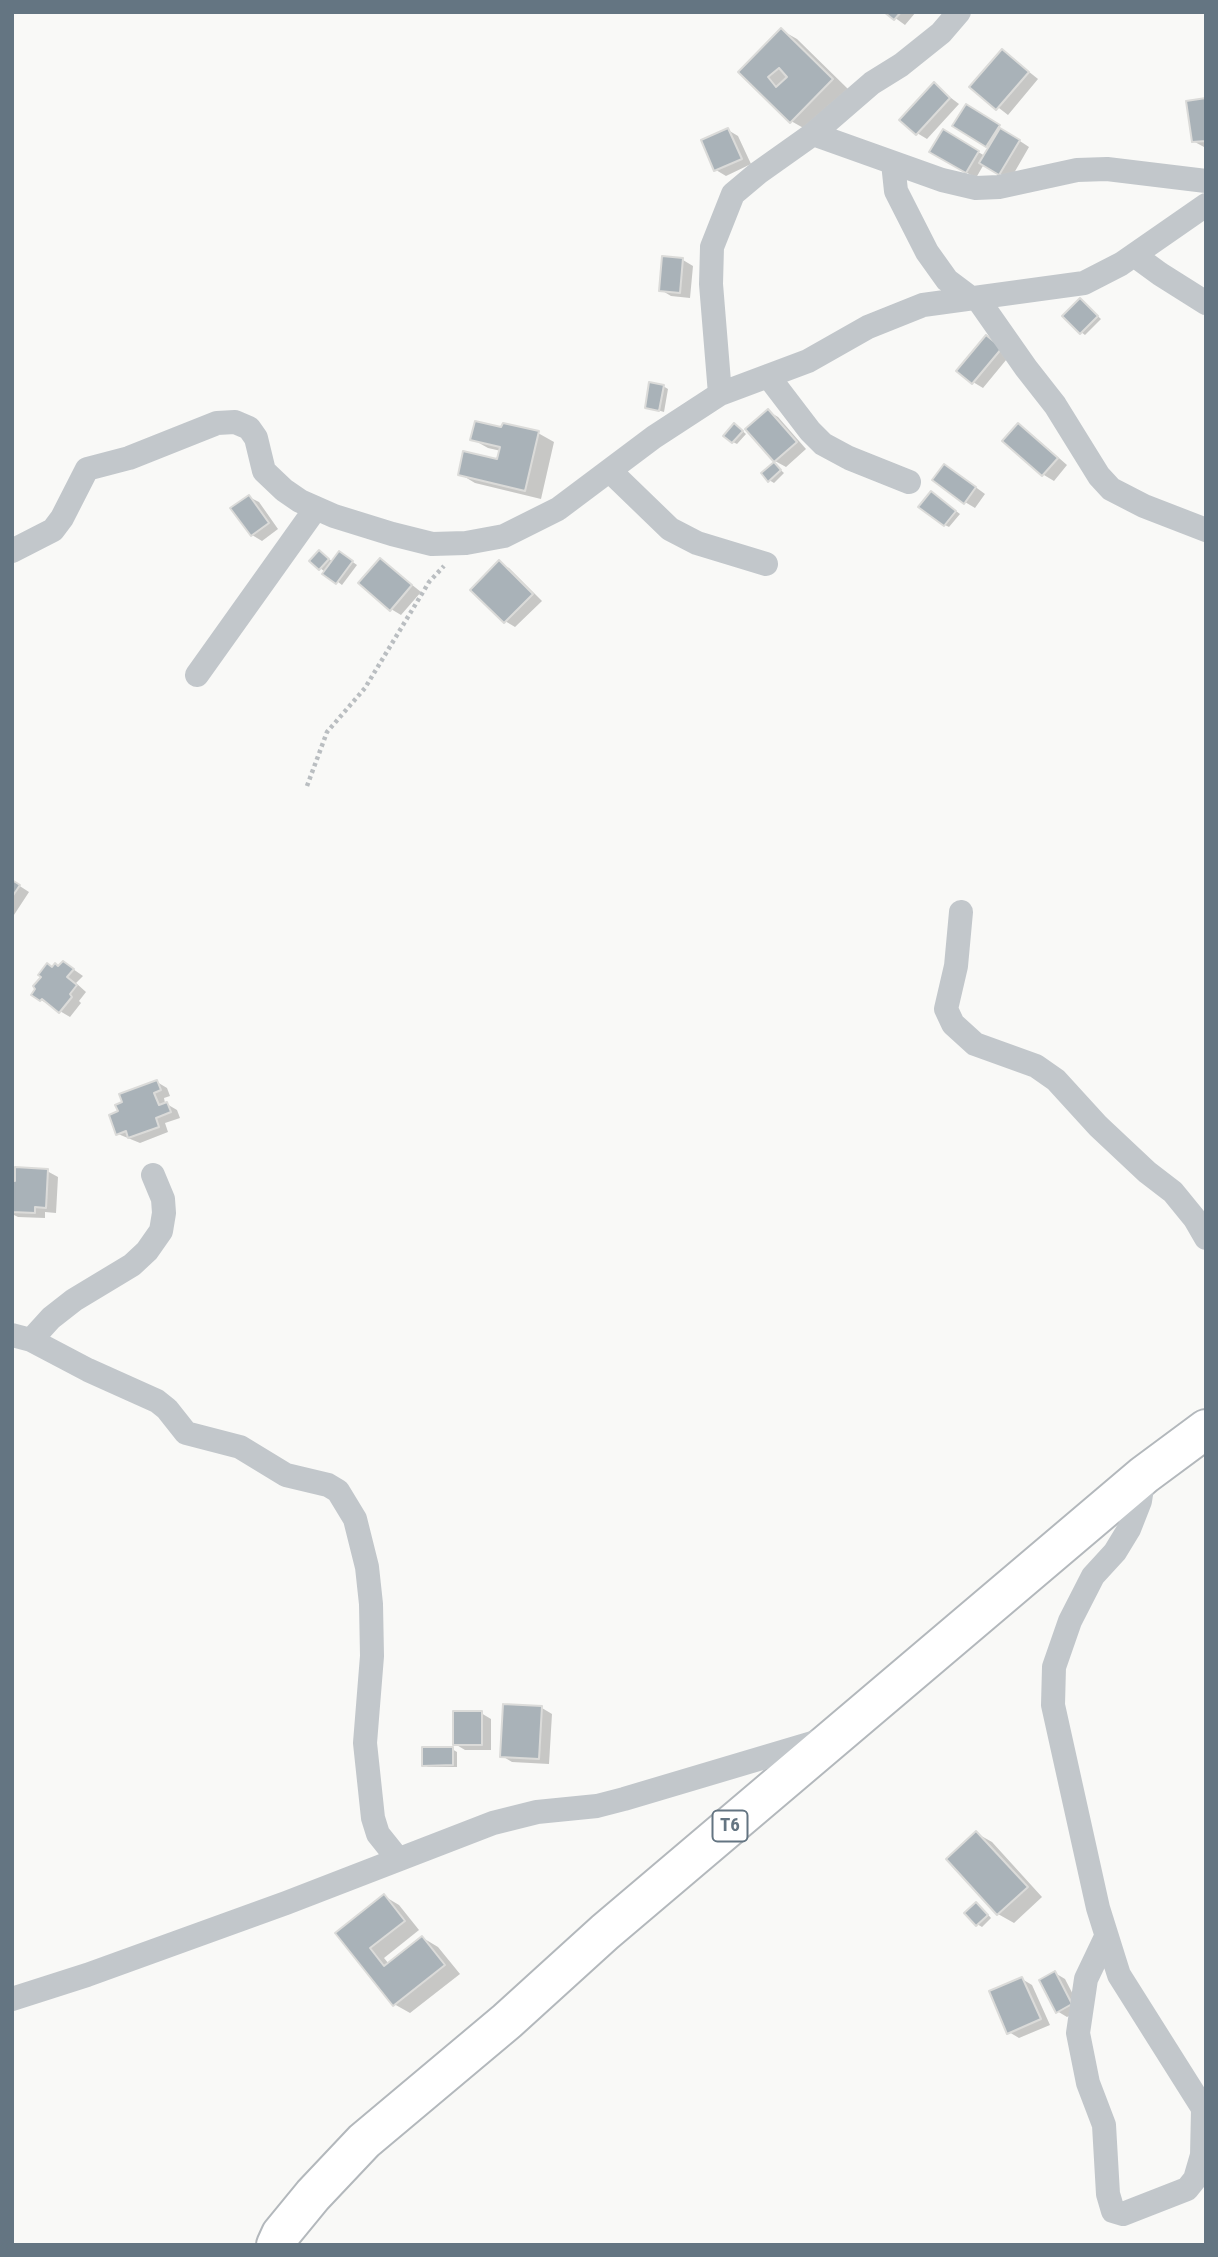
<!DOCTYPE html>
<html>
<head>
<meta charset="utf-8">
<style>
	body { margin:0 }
	#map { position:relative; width:1218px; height:2257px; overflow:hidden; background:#f9f9f7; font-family:"Roboto Condensed",sans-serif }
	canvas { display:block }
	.frame { position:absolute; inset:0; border:14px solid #647582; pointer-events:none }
</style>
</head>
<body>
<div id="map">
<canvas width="1218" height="2257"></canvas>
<div class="frame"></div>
</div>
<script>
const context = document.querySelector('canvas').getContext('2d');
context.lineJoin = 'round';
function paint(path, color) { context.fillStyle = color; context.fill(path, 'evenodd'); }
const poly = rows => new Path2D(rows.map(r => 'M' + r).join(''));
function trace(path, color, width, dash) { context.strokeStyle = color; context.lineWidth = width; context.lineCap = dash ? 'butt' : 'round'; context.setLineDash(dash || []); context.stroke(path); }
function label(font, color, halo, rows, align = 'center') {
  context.font = font + ' "Roboto Condensed",sans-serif'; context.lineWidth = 7; context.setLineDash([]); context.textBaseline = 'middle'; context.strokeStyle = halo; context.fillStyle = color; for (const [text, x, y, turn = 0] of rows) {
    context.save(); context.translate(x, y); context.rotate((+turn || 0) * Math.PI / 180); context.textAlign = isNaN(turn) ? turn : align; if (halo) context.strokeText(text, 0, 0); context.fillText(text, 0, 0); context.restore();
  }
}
const shadow = poly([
	[887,12,916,12,905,25],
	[781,30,797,39,848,89,807,130,791,121,740,72],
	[1003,51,1038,79,1008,115,972,87],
	[934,85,959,104,927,139,917,133],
	[1206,100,1206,147,1204,147,1193,141],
	[976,112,1029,147,1010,180,984,164,976,178,931,152,943,131,985,156,990,148,954,126],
	[728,130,738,136,751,164,726,176,716,170],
	[683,260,693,266,690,298,671,296,661,290],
	[1080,300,1101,319,1085,335,1081,332],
	[987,337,1011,354,983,388,973,382],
	[663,386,668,389,664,412,647,407],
	[768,411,778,417,806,449,786,467,775,461,747,429],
	[1018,425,1028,431,1067,465,1054,481,1044,475,1004,440],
	[739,428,746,434,737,444,733,442],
	[503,429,538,433,554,442,541,499,475,483,460,474,498,462,501,451,488,448,472,439],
	[774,464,784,473,774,483,769,480],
	[955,472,985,494,975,508,965,502],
	[935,495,960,514,949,527,945,525],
	[249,497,259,502,278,529,262,541,252,535],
	[340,553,357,565,342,585,320,568,324,555,333,562],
	[381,560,421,592,401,615,391,609],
	[499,563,509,568,542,601,515,627,505,621],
	[12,881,29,892,12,918],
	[59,967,73,969,83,976,76,983,86,992,79,1001,81,1003,70,1017,41,1000,53,969],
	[157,1082,167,1088,170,1096,164,1098,165,1103,177,1110,180,1118,165,1123,168,1132,140,1143,118,1134,120,1112],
	[47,1171,58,1177,56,1213,45,1212,45,1218,18,1217,12,1214,12,1182],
	[542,1708,552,1714,549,1764,512,1762,502,1756],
	[481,1713,491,1719,491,1750,465,1750,455,1744],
	[452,1749,457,1752,457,1767,428,1767,424,1765],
	[976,1833,992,1842,1042,1897,1014,1923,998,1914],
	[384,1896,399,1905,419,1930,384,1958,389,1964,423,1938,438,1947,460,1974,410,2013,394,2004,337,1933],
	[981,1907,991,1918,982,1927,977,1924],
	[1055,1973,1065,1979,1081,2010,1067,2017,1057,2011],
	[1022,1979,1032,1985,1050,2025,1019,2038,1009,2032]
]);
const building = poly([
	[884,12,901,12,894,20,884,12],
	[781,28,833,79,790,123,738,72,781,28],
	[779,68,787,77,776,87,768,77,779,68],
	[1002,49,1029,72,996,110,969,87,1002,49],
	[934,82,950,98,916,135,899,120,934,82],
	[1206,98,1206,141,1192,142,1186,101,1206,98],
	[966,104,1000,125,986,147,952,126,966,104],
	[728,128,742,159,714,171,701,140,728,128],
	[1000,128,1020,140,999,175,979,163,1000,128],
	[943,129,979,151,966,173,929,152,943,129],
	[662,256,683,258,680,293,659,291,662,256],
	[1080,298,1098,316,1080,334,1062,316,1080,298],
	[986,335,1002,348,972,384,956,371,986,335],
	[649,382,664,385,659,411,645,408,649,382],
	[768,409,797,442,774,462,745,429,768,409],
	[475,421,501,427,503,423,539,431,525,491,458,475,463,451,497,459,500,447,470,440,475,421],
	[734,423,743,431,732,443,723,436,734,423],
	[1018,423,1058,458,1042,476,1002,441,1018,423],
	[774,462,781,470,768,482,761,473,774,462],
	[944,464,976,487,964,504,932,480,944,464],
	[931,491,956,511,944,526,918,507,931,491],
	[249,495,269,523,251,536,230,508,249,495],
	[319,550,329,559,319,570,309,561,319,550],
	[339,551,353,561,336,584,322,574,339,551],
	[380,558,412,585,390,611,358,583,380,558],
	[499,560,533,594,504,623,470,590,499,560],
	[12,880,20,885,12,897,12,880],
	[63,961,74,969,67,977,77,985,70,994,72,997,59,1013,42,999,40,1001,31,995,35,989,33,986,41,977,38,975,47,963,52,967,55,963,58,966,63,961],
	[157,1080,161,1090,154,1093,159,1105,167,1102,171,1112,156,1118,159,1127,128,1138,126,1131,116,1135,109,1115,118,1111,115,1105,122,1102,119,1094,157,1080],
	[15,1167,48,1169,46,1208,35,1207,35,1213,12,1212,12,1180,15,1181,15,1167],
	[503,1704,542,1706,539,1759,500,1757,503,1704],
	[453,1711,482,1711,482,1745,453,1745,453,1711],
	[422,1747,453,1747,453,1765,422,1766,422,1747],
	[976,1831,1028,1887,997,1915,946,1859,976,1831],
	[384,1894,405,1921,370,1948,384,1966,422,1936,445,1965,393,2006,335,1933,384,1894],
	[976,1902,988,1915,976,1926,964,1913,976,1902],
	[1055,1971,1072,2004,1056,2013,1039,1980,1055,1971],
	[1022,1977,1041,2019,1007,2034,989,1991,1022,1977]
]);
const path = poly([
	[307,786,327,732,365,688,429,582,444,566]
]);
const minor = poly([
	[813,134,942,180,976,188,999,187,1077,170,1107,169,1206,181],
	[893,163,896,191,927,252,947,280,971,298],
	[1134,255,1160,274,1206,303],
	[977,298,1026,368,1055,405,1099,476,1111,489,1144,506,1206,530],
	[768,376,810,431,823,444,849,458,909,482],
	[720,394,711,284,712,247,733,194,758,173,813,134,872,83,901,65,941,33,959,12],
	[610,471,670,529,697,543,766,564],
	[12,551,53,530,62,518,87,469,129,458,217,423,235,422,249,428,256,438,264,471,284,490,300,501,334,516,392,534,432,544,466,543,504,536,558,509,654,437,720,394,808,361,868,327,923,305,1084,283,1121,264,1206,205],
	[197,675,316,508],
	[961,912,956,966,946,1009,953,1024,975,1044,1036,1066,1056,1080,1098,1126,1147,1172,1173,1192,1195,1219,1206,1238],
	[12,1335,31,1340,88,1370,157,1401,167,1409,186,1433,240,1447,286,1475,328,1485,338,1491,355,1519,367,1567,371,1604,372,1656,365,1743,373,1818,378,1834,398,1859],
	[31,1340,51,1318,74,1300,132,1265,147,1251,161,1231,164,1213,163,1199,153,1175],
	[1144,1475,1140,1501,1129,1529,1115,1552,1093,1576,1070,1621,1054,1667,1053,1705,1098,1908,1119,1975,1206,2113],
	[1106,1937,1086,1979,1078,2033,1088,2083,1104,2125,1108,2194,1113,2211,1123,2214,1187,2189,1195,2179,1202,2155,1203,2110],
	[12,1999,87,1975,286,1903,493,1823,537,1812,597,1806,624,1799,819,1741]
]);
const trunk = poly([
	[276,2245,281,2234,313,2195,364,2141,507,2021,605,1932,1144,1475,1206,1429]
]);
const shields = [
	[730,1826,35]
];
const shieldNames = [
	["T6",730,1826]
];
paint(shadow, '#0003');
paint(building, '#a9b2b8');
trace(building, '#dbdbd9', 2);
trace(trunk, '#b3b8bc', 42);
trace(path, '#babec1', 4.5, [3.5, 3.5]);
trace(minor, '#c2c7cb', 24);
trace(trunk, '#fff', 38);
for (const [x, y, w] of shields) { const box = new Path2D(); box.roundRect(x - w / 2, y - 15.5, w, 31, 5); context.fillStyle = '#fff'; context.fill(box); trace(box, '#647582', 2); }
label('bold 19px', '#647582', null, shieldNames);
</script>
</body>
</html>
